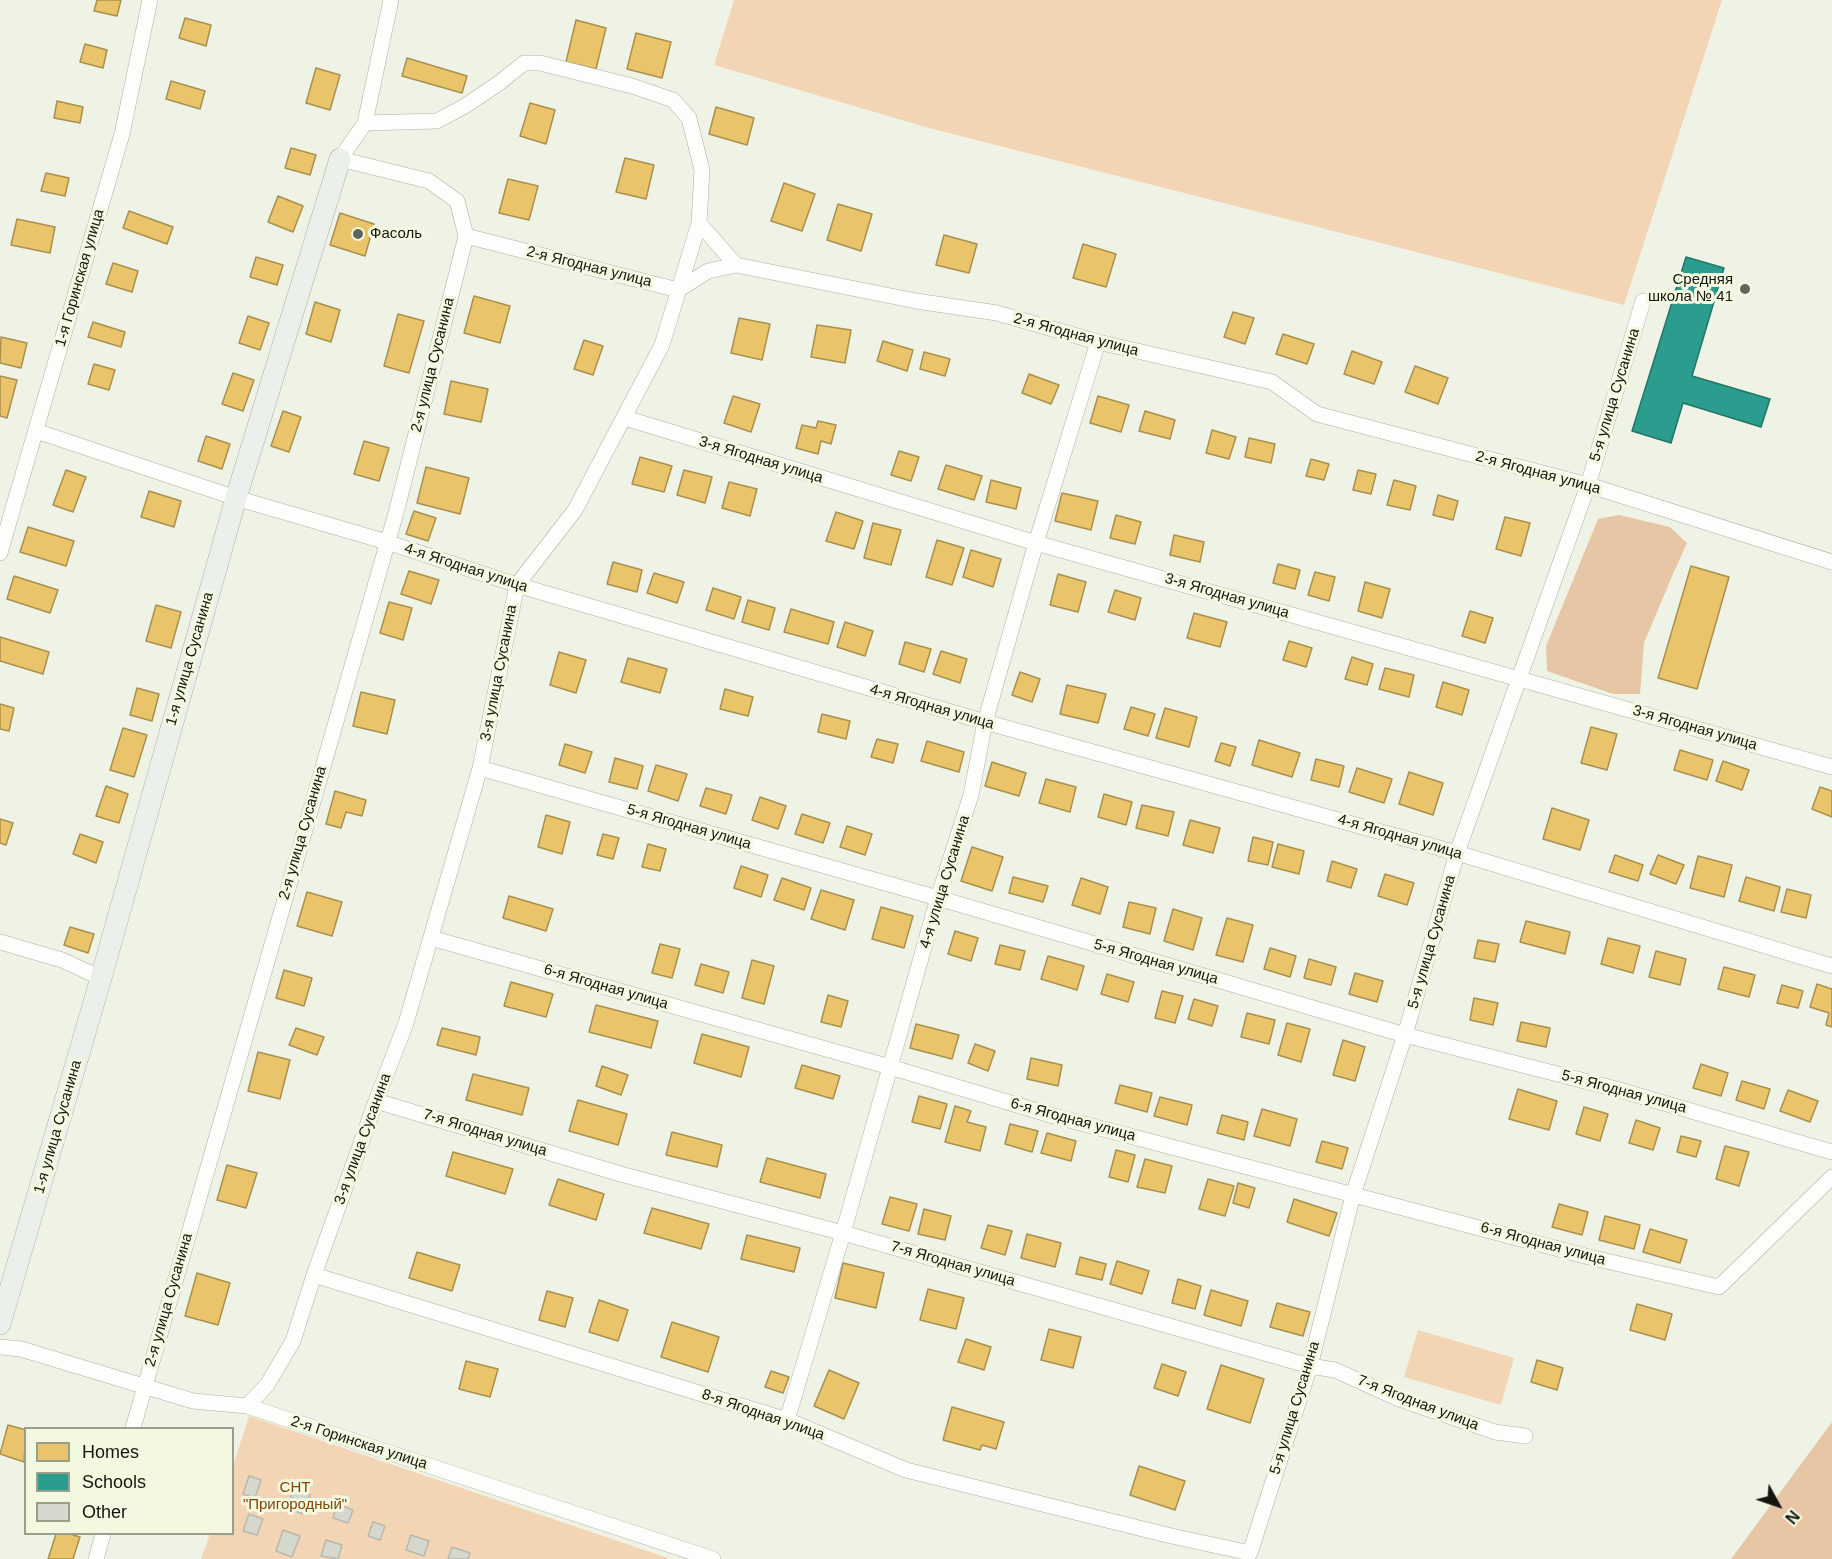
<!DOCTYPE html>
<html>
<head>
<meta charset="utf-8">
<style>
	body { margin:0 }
	#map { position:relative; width:1832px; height:1559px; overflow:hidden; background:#eff3e6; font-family:Helvetica,sans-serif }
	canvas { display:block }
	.legend { position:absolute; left:24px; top:1427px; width:210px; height:108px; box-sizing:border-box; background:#f2f9e0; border:2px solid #999f8c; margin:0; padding:8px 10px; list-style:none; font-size:18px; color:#14170e }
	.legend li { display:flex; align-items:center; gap:12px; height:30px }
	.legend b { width:30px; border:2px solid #999f8c }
	.north { position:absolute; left:1748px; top:1475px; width:60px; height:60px; -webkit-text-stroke:4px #f2f9e0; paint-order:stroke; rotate:130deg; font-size:16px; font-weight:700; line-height:24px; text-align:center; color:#14170e }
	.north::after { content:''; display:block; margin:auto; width:21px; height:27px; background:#14170e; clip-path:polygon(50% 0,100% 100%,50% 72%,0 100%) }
</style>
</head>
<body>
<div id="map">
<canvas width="1832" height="1559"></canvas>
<ul class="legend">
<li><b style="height:16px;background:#e9c46a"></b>Homes</li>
<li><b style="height:16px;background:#2a9d8f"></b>Schools</li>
<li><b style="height:16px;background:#d7d8cd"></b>Other</li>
</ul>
<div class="north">N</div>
</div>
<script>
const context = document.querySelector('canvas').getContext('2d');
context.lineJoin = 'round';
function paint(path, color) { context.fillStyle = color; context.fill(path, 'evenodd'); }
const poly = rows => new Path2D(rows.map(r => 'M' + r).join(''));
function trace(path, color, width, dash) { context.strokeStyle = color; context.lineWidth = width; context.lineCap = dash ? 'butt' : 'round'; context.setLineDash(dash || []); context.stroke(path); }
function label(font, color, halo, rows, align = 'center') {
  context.font = font + ' Helvetica,sans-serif'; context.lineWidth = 6; context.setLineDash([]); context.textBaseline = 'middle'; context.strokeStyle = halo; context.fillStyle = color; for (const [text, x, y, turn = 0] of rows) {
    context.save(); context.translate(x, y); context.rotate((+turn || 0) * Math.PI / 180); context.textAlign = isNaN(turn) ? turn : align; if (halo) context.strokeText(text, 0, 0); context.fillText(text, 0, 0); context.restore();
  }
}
const green = poly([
	[734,0,1722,0,1624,305,929,128,714,65],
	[1418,1330,1514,1358,1501,1405,1404,1377],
	[249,1416,671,1559,201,1559,210,1534,232,1534,233,1466]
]);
const forest = poly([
	[1619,515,1670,527,1687,543,1673,574,1644,643,1640,694,1613,694,1547,671,1546,646,1598,519],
	[1832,1422,1832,1559,1731,1559]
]);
const homes = poly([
	[97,0,121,0,117,16,94,11,97,0],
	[185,18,211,25,206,46,179,38,185,18],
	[576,20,606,28,596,69,566,62,576,20],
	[636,33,671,42,662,78,627,69,636,33],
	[85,44,107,50,103,68,80,62,85,44],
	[407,58,467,76,462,93,402,76,407,58],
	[316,68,340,75,330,110,306,103,316,68],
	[171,81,205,91,200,109,166,99,171,81],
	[57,101,83,107,80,123,54,118,57,101],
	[530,103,555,110,546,144,520,136,530,103],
	[716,107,754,118,747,145,709,134,716,107],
	[291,148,316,155,310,175,285,168,291,148],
	[625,158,654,165,646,199,616,192,625,158],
	[46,173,69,178,65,196,41,191,46,173],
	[508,179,538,186,529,220,499,213,508,179],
	[784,183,815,194,802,231,771,221,784,183],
	[278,196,303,206,293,232,268,222,278,196],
	[838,204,872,214,861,251,827,240,838,204],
	[129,211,173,227,167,244,123,228,129,211],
	[340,213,374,224,365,256,330,245,340,213],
	[17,219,55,227,50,253,11,245,17,219],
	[944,235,977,244,969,273,936,265,944,235],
	[1083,244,1116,254,1106,287,1073,278,1083,244],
	[256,257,283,265,277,285,250,277,256,257],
	[113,263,138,271,132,292,106,284,113,263],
	[474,296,510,306,500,343,464,333,474,296],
	[315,302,340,310,331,342,306,334,315,302],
	[1233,312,1254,318,1245,344,1224,337,1233,312],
	[398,314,424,321,409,373,384,366,398,314],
	[248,316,269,323,260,350,239,343,248,316],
	[739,318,770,324,762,360,731,353,739,318],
	[93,322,125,332,121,347,88,337,93,322],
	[817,325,851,330,845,363,811,357,817,325],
	[1283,334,1314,344,1307,364,1276,354,1283,334],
	[1,337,27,343,21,368,0,363,1,337],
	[584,340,603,346,593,375,574,369,584,340],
	[883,341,913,350,907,371,877,361,883,341],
	[1352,351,1382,362,1374,384,1344,374,1352,351],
	[924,352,950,359,945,376,920,369,924,352],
	[94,364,115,370,109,390,88,384,94,364],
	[1415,366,1448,378,1438,404,1405,392,1415,366],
	[233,373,254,380,243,411,222,404,233,373],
	[1029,374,1059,385,1051,404,1022,393,1029,374],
	[0,376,17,380,7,418,0,416,0,376],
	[451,381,488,389,481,422,444,414,451,381],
	[733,396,760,404,751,432,724,423,733,396],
	[1098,396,1129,405,1121,432,1090,423,1098,396],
	[283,411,301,417,289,452,271,446,283,411],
	[1145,411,1175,420,1170,439,1139,431,1145,411],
	[818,421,836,425,831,444,821,441,818,454,796,448,802,425,816,428,818,421],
	[1212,430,1236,437,1229,459,1206,453,1212,430],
	[206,436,230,444,222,469,198,461,206,436],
	[1249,438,1275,444,1271,463,1245,457,1249,438],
	[364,441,389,448,379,481,354,474,364,441],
	[899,451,919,457,911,481,891,475,899,451],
	[640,457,672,466,664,492,632,484,640,457],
	[1311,459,1329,464,1324,480,1306,476,1311,459],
	[946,465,982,476,974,500,938,489,946,465],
	[426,467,469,478,460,514,417,503,426,467],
	[66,470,86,477,73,512,53,505,66,470],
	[684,470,712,477,705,503,677,495,684,470],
	[1358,470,1376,474,1371,494,1353,490,1358,470],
	[991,480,1021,488,1016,509,986,502,991,480],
	[1394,480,1416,486,1410,510,1387,505,1394,480],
	[729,482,757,489,750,516,722,508,729,482],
	[149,491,181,501,174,527,141,517,149,491],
	[1062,493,1098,501,1091,530,1055,521,1062,493],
	[1438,495,1458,501,1453,520,1433,515,1438,495],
	[414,511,436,518,428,541,406,534,414,511],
	[836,512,863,521,854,549,826,541,836,512],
	[1116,515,1141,522,1135,544,1110,538,1116,515],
	[1505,517,1530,523,1521,556,1496,549,1505,517],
	[873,523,901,530,891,565,864,558,873,523],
	[28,527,74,541,66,566,20,552,28,527],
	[1174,535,1204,542,1200,562,1170,555,1174,535],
	[937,540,964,548,952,585,926,577,937,540],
	[971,550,1001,559,993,587,963,577,971,550],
	[613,562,642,570,637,592,607,584,613,562],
	[1278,564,1300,570,1295,589,1273,583,1278,564],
	[1691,566,1729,577,1697,689,1658,678,1691,566],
	[409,571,439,580,431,604,401,594,409,571],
	[1315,572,1335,577,1329,601,1308,595,1315,572],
	[654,573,684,582,677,603,647,593,654,573],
	[1058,574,1086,582,1078,612,1050,605,1058,574],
	[14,576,58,590,50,613,7,599,14,576],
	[1365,582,1390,589,1382,618,1358,611,1365,582],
	[713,588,741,597,734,619,706,610,713,588],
	[1115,590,1141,598,1135,620,1108,612,1115,590],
	[748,600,775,608,769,630,742,622,748,600],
	[389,602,412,608,403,640,380,633,389,602],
	[156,605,181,612,171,648,146,641,156,605],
	[791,609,834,622,828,644,784,632,791,609],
	[1470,611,1493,618,1485,643,1462,636,1470,611],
	[1194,613,1227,622,1220,647,1187,638,1194,613],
	[845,622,873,631,865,656,837,647,845,622],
	[0,637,49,652,43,674,0,661,0,637],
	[1289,641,1312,648,1306,667,1283,660,1289,641],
	[905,642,931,649,924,672,899,664,905,642],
	[941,651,967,659,960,683,933,674,941,651],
	[559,652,586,660,576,693,550,685,559,652],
	[1352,657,1373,664,1367,685,1345,679,1352,657],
	[628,658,667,669,660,693,621,682,628,658],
	[1385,668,1414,675,1409,697,1379,689,1385,668],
	[1020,672,1040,679,1032,702,1012,695,1020,672],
	[1443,682,1469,690,1462,715,1436,707,1443,682],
	[1067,685,1106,694,1098,723,1060,714,1067,685],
	[137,688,159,694,152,721,130,715,137,688],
	[725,689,753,697,748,716,720,709,725,689],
	[361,692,395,700,387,734,353,726,361,692],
	[0,704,14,708,9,731,0,729,0,704],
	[1131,707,1155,714,1148,736,1124,729,1131,707],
	[1165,708,1197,717,1189,747,1156,738,1165,708],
	[822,714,850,721,846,739,818,732,822,714],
	[1591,727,1617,734,1607,770,1581,763,1591,727],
	[123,728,147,735,134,777,110,770,123,728],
	[877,739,898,744,893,763,871,757,877,739],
	[1259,740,1300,753,1292,777,1252,765,1259,740],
	[927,741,964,752,959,772,921,761,927,741],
	[1221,743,1236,747,1230,766,1215,761,1221,743],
	[565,744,592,752,585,773,559,765,565,744],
	[1680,750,1713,760,1707,780,1674,770,1680,750],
	[615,758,643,766,637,789,609,782,615,758],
	[1316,759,1344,766,1339,787,1311,780,1316,759],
	[1723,761,1749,770,1742,790,1716,781,1723,761],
	[992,762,1026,773,1019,796,985,786,992,762],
	[656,765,687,774,678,801,648,791,656,765],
	[1357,768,1392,779,1384,803,1349,792,1357,768],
	[1409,772,1443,783,1433,815,1399,804,1409,772],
	[1046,779,1076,787,1070,812,1039,803,1046,779],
	[106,786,128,794,119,823,96,816,106,786],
	[1820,787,1832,791,1832,817,1812,809,1820,787],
	[706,788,732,795,726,814,700,806,706,788],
	[335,791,366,800,362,816,346,812,341,828,326,824,335,791],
	[1104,794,1132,802,1126,825,1098,817,1104,794],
	[760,797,786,806,778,829,752,820,760,797],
	[1142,805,1174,812,1168,836,1136,828,1142,805],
	[1552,808,1589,820,1580,850,1543,839,1552,808],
	[802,814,830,823,823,843,795,834,802,814],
	[546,815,570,822,562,854,538,847,546,815],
	[0,819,13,823,6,845,0,843,0,819],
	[1190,820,1220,828,1213,853,1183,845,1190,820],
	[847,826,872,834,865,855,840,847,847,826],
	[80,834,103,842,96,863,73,854,80,834],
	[603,834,619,838,613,859,597,855,603,834],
	[1253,837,1273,842,1268,865,1248,861,1253,837],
	[648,844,666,849,660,871,642,867,648,844],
	[1278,844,1304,851,1299,874,1272,867,1278,844],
	[972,847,1003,857,992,891,961,881,972,847],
	[1615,855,1643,865,1638,881,1609,872,1615,855],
	[1658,855,1684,865,1676,884,1650,874,1658,855],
	[1698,856,1732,865,1724,897,1690,888,1698,856],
	[1332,861,1357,869,1351,888,1327,881,1332,861],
	[741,866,768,875,761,897,734,888,741,866],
	[1385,874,1414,883,1407,905,1378,896,1385,874],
	[1013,877,1048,886,1043,902,1009,893,1013,877],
	[1746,877,1780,887,1774,911,1739,901,1746,877],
	[782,878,811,888,804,910,774,900,782,878],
	[1081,878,1108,887,1100,914,1072,905,1081,878],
	[1787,889,1811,895,1806,918,1781,912,1787,889],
	[821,890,854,900,845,930,811,919,821,890],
	[307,892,342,902,332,936,297,926,307,892],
	[509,896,553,909,546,931,503,918,509,896],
	[1129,902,1156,908,1150,934,1123,927,1129,902],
	[881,907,913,916,904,948,872,939,881,907],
	[1173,909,1202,918,1193,950,1164,941,1173,909],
	[1227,918,1253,925,1243,962,1216,955,1227,918],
	[1526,921,1570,932,1565,954,1520,942,1526,921],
	[70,927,94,934,88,953,64,945,70,927],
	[955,931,978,938,971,961,948,954,955,931],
	[1608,938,1640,946,1633,973,1601,964,1608,938],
	[1478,940,1499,944,1495,962,1474,958,1478,940],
	[660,944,680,949,672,978,652,973,660,944],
	[1000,945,1025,951,1020,970,995,964,1000,945],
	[1270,948,1296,956,1290,977,1264,969,1270,948],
	[1656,951,1686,959,1680,985,1649,977,1656,951],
	[1048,956,1084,966,1077,990,1041,979,1048,956],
	[1309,959,1336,967,1331,985,1304,978,1309,959],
	[752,960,774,966,764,1004,742,998,752,960],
	[701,964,729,972,723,993,695,985,701,964],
	[1724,967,1755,975,1749,997,1718,989,1724,967],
	[284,970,312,978,304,1006,276,998,284,970],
	[1355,973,1383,981,1377,1002,1349,994,1355,973],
	[1107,974,1134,982,1128,1002,1101,994,1107,974],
	[511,982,553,994,546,1017,504,1006,511,982],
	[1817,984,1832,989,1832,1027,1826,1025,1829,1013,1810,1007,1817,984],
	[1782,985,1803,991,1798,1008,1777,1003,1782,985],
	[1162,991,1183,996,1175,1023,1155,1018,1162,991],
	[828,995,848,1001,841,1027,821,1022,828,995],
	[1474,998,1498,1003,1493,1025,1470,1020,1474,998],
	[1194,999,1218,1006,1212,1026,1188,1019,1194,999],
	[596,1005,658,1021,651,1048,589,1032,596,1005],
	[1247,1013,1275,1020,1269,1044,1241,1037,1247,1013],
	[1521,1022,1550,1028,1546,1047,1517,1041,1521,1022],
	[1287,1023,1310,1029,1301,1062,1278,1055,1287,1023],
	[916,1024,959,1035,952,1059,910,1048,916,1024],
	[296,1028,324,1037,317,1055,289,1045,296,1028],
	[442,1028,480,1037,476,1055,437,1045,442,1028],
	[702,1034,749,1047,741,1077,694,1063,702,1034],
	[1343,1040,1365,1047,1355,1081,1333,1075,1343,1040],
	[975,1044,995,1051,988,1071,968,1063,975,1044],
	[258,1052,290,1060,280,1099,248,1091,258,1052],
	[1031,1058,1062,1065,1058,1086,1027,1079,1031,1058],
	[1701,1064,1728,1073,1721,1096,1693,1088,1701,1064],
	[802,1065,840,1076,833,1099,795,1088,802,1065],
	[602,1066,628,1075,621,1095,596,1086,602,1066],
	[473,1074,529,1088,522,1115,466,1100,473,1074],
	[1742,1081,1770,1089,1764,1109,1736,1100,1742,1081],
	[1120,1085,1152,1093,1147,1112,1115,1103,1120,1085],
	[1518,1089,1557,1101,1549,1130,1509,1119,1518,1089],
	[1788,1090,1818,1101,1810,1122,1780,1111,1788,1090],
	[919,1096,947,1104,940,1129,912,1122,919,1096],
	[1160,1097,1192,1105,1187,1125,1154,1116,1160,1097],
	[578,1100,627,1114,618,1145,569,1131,578,1100],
	[955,1106,971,1111,967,1122,986,1127,980,1151,945,1142,955,1106],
	[1584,1107,1608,1114,1600,1141,1576,1134,1584,1107],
	[1262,1109,1297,1119,1290,1146,1254,1136,1262,1109],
	[1222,1115,1248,1122,1244,1140,1217,1133,1222,1115],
	[1636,1120,1660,1128,1653,1150,1629,1143,1636,1120],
	[1010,1124,1038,1131,1032,1152,1005,1144,1010,1124],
	[672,1132,722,1145,717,1167,666,1155,672,1132],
	[1047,1133,1076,1141,1071,1161,1041,1153,1047,1133],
	[1681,1136,1701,1141,1696,1157,1677,1152,1681,1136],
	[1322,1141,1348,1148,1342,1169,1316,1162,1322,1141],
	[1725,1146,1749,1152,1739,1186,1716,1179,1725,1146],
	[1116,1150,1135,1155,1128,1182,1109,1177,1116,1150],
	[453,1152,513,1169,505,1194,446,1176,453,1152],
	[767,1158,826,1174,820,1198,760,1182,767,1158],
	[1145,1159,1172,1166,1165,1193,1137,1187,1145,1159],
	[227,1165,257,1173,246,1208,217,1200,227,1165],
	[558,1179,604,1194,596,1220,549,1205,558,1179],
	[1208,1179,1234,1186,1225,1216,1199,1209,1208,1179],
	[1238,1183,1255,1188,1249,1208,1233,1203,1238,1183],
	[890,1197,917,1204,909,1231,882,1224,890,1197],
	[1294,1199,1337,1213,1329,1236,1287,1222,1294,1199],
	[1559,1204,1588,1212,1582,1235,1552,1227,1559,1204],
	[652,1208,709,1224,701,1249,644,1233,652,1208],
	[924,1209,951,1216,945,1240,918,1234,924,1209],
	[1605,1216,1640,1225,1634,1249,1599,1240,1605,1216],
	[988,1225,1012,1231,1005,1255,981,1248,988,1225],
	[1650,1229,1687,1240,1680,1263,1643,1252,1650,1229],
	[1027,1234,1061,1243,1055,1267,1021,1258,1027,1234],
	[747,1235,800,1248,794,1272,741,1259,747,1235],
	[417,1252,460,1265,452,1291,409,1278,417,1252],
	[1080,1257,1106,1264,1102,1280,1076,1274,1080,1257],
	[1117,1261,1149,1271,1142,1294,1110,1284,1117,1261],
	[843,1263,884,1273,876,1308,835,1298,843,1263],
	[197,1273,230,1283,218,1325,185,1316,197,1273],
	[1178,1279,1201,1286,1195,1309,1172,1303,1178,1279],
	[928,1289,964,1298,956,1329,920,1320,928,1289],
	[1211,1290,1248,1301,1241,1326,1204,1315,1211,1290],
	[547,1291,573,1298,565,1327,539,1320,547,1291],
	[599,1300,628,1310,618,1341,589,1332,599,1300],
	[1277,1303,1310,1312,1303,1336,1270,1327,1277,1303],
	[1637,1304,1672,1314,1665,1340,1630,1330,1637,1304],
	[672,1322,719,1337,708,1372,661,1357,672,1322],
	[1049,1329,1081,1337,1073,1368,1041,1360,1049,1329],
	[966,1339,991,1347,984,1370,958,1362,966,1339],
	[1537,1360,1563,1368,1557,1390,1531,1382,1537,1360],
	[466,1361,498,1369,490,1397,459,1389,466,1361],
	[1162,1364,1186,1372,1178,1396,1154,1388,1162,1364],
	[1221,1365,1264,1379,1250,1423,1207,1409,1221,1365],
	[829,1370,859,1383,844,1419,814,1406,829,1370],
	[771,1371,789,1377,783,1393,765,1387,771,1371],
	[952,1407,1004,1422,996,1449,982,1445,980,1450,943,1440,952,1407],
	[8,1425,26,1430,24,1462,0,1454,8,1425],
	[1139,1466,1185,1481,1175,1510,1130,1495,1139,1466],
	[56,1534,70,1534,80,1537,73,1559,48,1559,56,1534]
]);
const schools = poly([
	[1686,257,1724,268,1692,376,1770,399,1761,427,1683,403,1671,443,1632,431,1686,257]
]);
const building = poly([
	[249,1476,261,1480,255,1498,243,1494,249,1476],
	[294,1488,310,1494,303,1514,287,1508,294,1488],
	[337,1504,353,1510,348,1523,333,1518,337,1504],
	[249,1514,263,1519,257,1535,243,1531,249,1514],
	[373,1522,385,1526,380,1540,368,1536,373,1522],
	[283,1530,300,1536,292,1557,276,1551,283,1530],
	[411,1535,429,1541,424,1556,406,1550,411,1535],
	[326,1540,342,1545,338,1559,321,1556,326,1540],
	[452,1547,470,1553,468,1559,448,1559,452,1547]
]);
const street = poly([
	[391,0,365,123,340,159,429,181,457,201,466,236,678,290,708,271,736,265,916,301,997,313,1098,342,1272,382,1317,414,1588,485,1832,562],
	[699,223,736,265],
	[625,418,1036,543,1832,767],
	[36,431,236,498,387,542,517,585,985,722,1457,853,1832,966],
	[0,553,122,134,150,0],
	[480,768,938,898,1405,1035,1616,1089,1832,1152],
	[431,938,890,1067,1054,1116,1589,1257,1719,1287,1832,1177],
	[0,942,62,960,101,978],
	[376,1101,624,1175,843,1233,1310,1366,1335,1370,1399,1399,1495,1432,1525,1436],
	[314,1275,787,1420,906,1470,1167,1535,1250,1553,1310,1366,1353,1195,1405,1035,1457,853,1588,485,1643,301],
	[0,1347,21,1349,193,1401,247,1406,713,1559],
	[247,1406,267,1385,293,1341,314,1275,376,1101,406,1023,480,768,517,585,575,510,662,345,699,223,702,170,689,118,673,100,632,86,540,63,524,63,499,83,465,106,437,121,365,123],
	[787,1420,843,1233,938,898,971,795,985,722,1036,543,1098,342],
	[133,1428,396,513,466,236],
	[96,1559,103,1534]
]);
const secondary = poly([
	[0,1324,101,978,236,498,340,159]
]);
const markers = [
	[358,234,6,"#61645a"],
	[1745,289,6,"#61645a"]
];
const poiNames = [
	["Фасоль",370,234],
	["Средняя",1733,280,"right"],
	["школа № 41",1733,297,"right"]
];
const streetNames = [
	["2-я Ягодная улица",589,267,14],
	["1-я Горинская улица",80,278,-74],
	["2-я Ягодная улица",1076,335,15],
	["2-я улица Сусанина",433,365,-76],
	["5-я улица Сусанина",1615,395,-73],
	["3-я Ягодная улица",761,460,17],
	["2-я Ягодная улица",1538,473,15],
	["4-я Ягодная улица",466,568,18],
	["3-я Ягодная улица",1227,596,16],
	["1-я улица Сусанина",190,659,-74],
	["3-я улица Сусанина",499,673,-79],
	["4-я Ягодная улица",932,707,16],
	["3-я Ягодная улица",1695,728,16],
	["5-я Ягодная улица",689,827,16],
	["2-я улица Сусанина",303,833,-74],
	["4-я Ягодная улица",1400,837,16],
	["4-я улица Сусанина",945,882,-73],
	["5-я улица Сусанина",1432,942,-74],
	["5-я Ягодная улица",1156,962,16],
	["6-я Ягодная улица",606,987,16],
	["5-я Ягодная улица",1624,1092,15],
	["6-я Ягодная улица",1073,1120,15],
	["1-я улица Сусанина",58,1127,-74],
	["7-я Ягодная улица",485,1133,17],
	["3-я улица Сусанина",363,1139,-70],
	["6-я Ягодная улица",1543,1244,15],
	["7-я Ягодная улица",953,1264,16],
	["2-я улица Сусанина",169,1300,-74],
	["7-я Ягодная улица",1418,1403,21],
	["5-я улица Сусанина",1295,1408,-73],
	["8-я Ягодная улица",763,1415,19],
	["2-я Горинская улица",359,1443,18]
];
const parkNames = [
	["СНТ",295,1488],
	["\"Пригородный\"",295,1505]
];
paint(green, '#f3d5b6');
paint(forest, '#e7c6a5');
paint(homes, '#e9c46a');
trace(homes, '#a9904e', 1.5);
paint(schools, '#2a9d8f');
trace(schools, '#237568', 1.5);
paint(building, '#d7d8cd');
trace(building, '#b7b8ae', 1.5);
trace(street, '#acafa5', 16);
trace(secondary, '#acafa5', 22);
trace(street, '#fdfdfb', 15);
trace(secondary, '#ecf0eb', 21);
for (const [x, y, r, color] of markers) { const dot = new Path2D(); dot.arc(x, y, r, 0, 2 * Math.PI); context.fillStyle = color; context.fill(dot); trace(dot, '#f2f9e0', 2); }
label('15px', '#14170e', '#f2f9e0', poiNames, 'left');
label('15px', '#14170e', '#f2f9e0', streetNames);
label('15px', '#804608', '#f2f9e0', parkNames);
</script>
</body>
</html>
